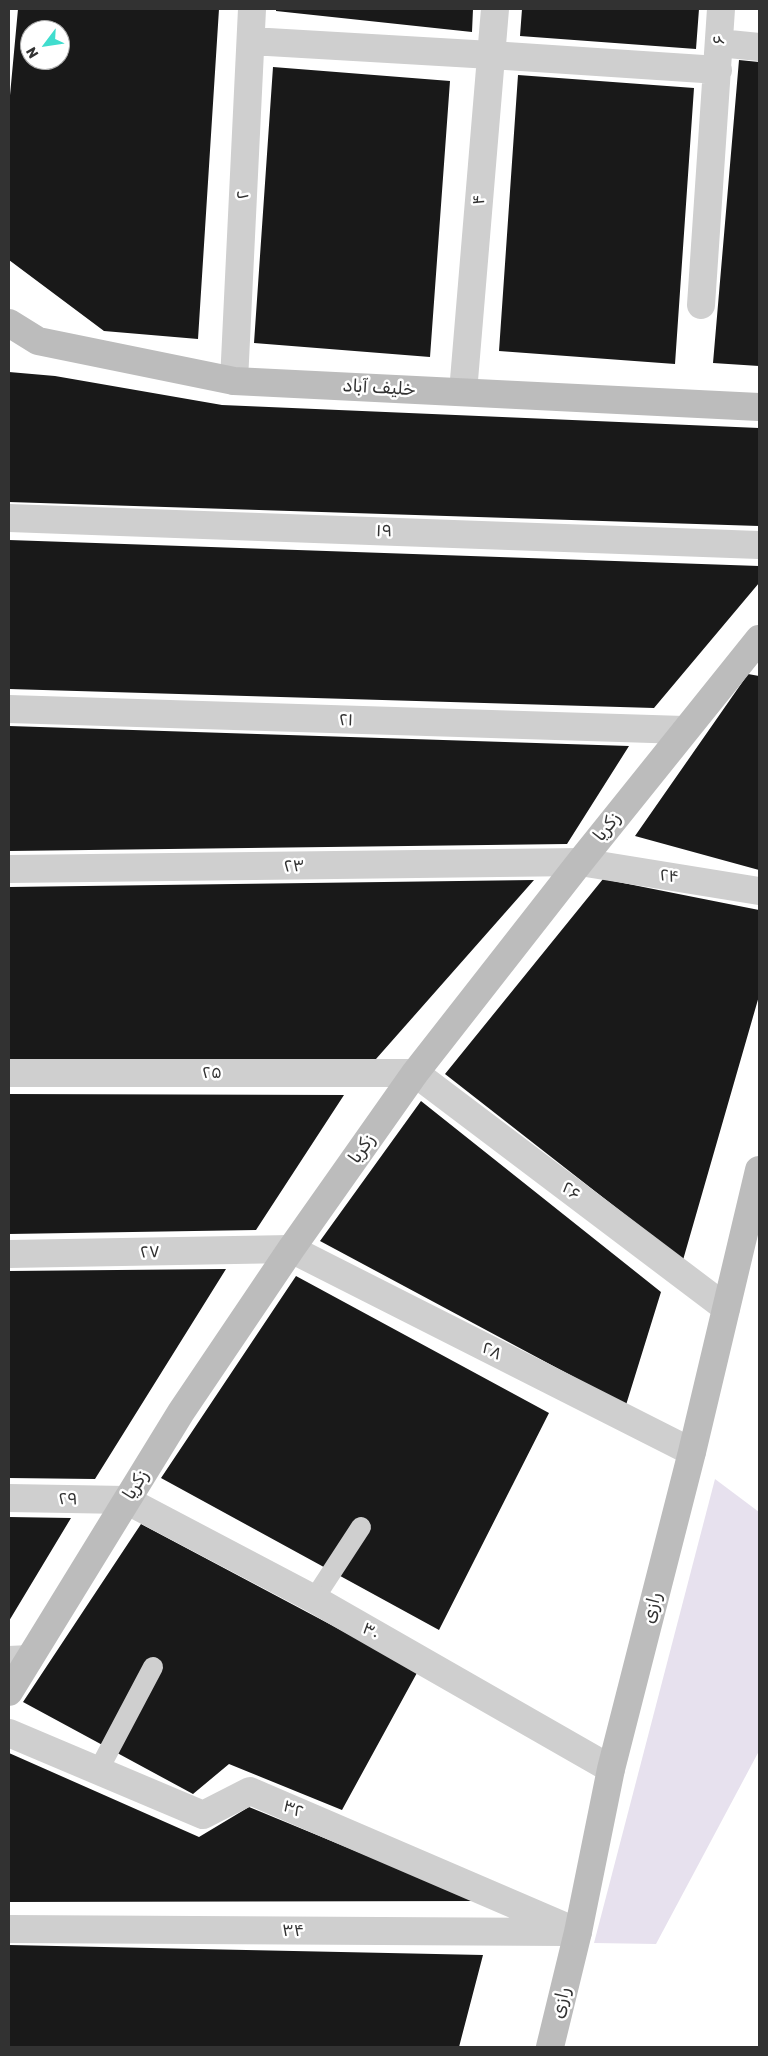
<!DOCTYPE html>
<html>
<head>
<meta charset="utf-8">
<style>
	body { margin:0 }
	#map { position:relative; width:768px; height:2056px; overflow:hidden; background:#fff; font-family:Rubik,sans-serif }
	canvas { display:block }
	.frame { position:absolute; inset:0; border:10px solid #323232; pointer-events:none }
	.north { position:absolute; left:20px; top:20px; width:50px; height:50px; box-sizing:border-box; background:#fff; border:1px solid #adadad; border-radius:50%; rotate:239deg; font-size:14px; font-weight:700; line-height:20px; text-align:center; color:#323232 }
	.north::after { content:''; display:block; margin:auto; width:18px; height:22px; background:#40ddce; clip-path:polygon(50% 0,100% 100%,50% 72%,0 100%) }
</style>
</head>
<body>
<div id="map">
<canvas width="768" height="2056"></canvas>
<div class="frame"></div>
<div class="north">N</div>
</div>
<script>
const context = document.querySelector('canvas').getContext('2d');
context.lineJoin = 'round';
function paint(path, color) { context.fillStyle = color; context.fill(path, 'evenodd'); }
const poly = rows => new Path2D(rows.map(r => 'M' + r).join(''));
function trace(path, color, width, dash) { context.strokeStyle = color; context.lineWidth = width; context.lineCap = dash ? 'butt' : 'round'; context.setLineDash(dash || []); context.stroke(path); }
function label(font, color, halo, rows, align = 'center') {
  context.font = font + ' Rubik,Vazirmatn,sans-serif'; context.lineWidth = 5; context.setLineDash([]); context.textBaseline = 'middle'; context.strokeStyle = halo; context.fillStyle = color; for (const [text, x, y, turn = 0] of rows) {
    context.save(); context.translate(x, y); context.rotate((+turn || 0) * Math.PI / 180); context.textAlign = isNaN(turn) ? turn : align; if (halo) context.strokeText(text, 0, 0); context.fillText(text, 0, 0); context.restore();
  }
}
const green = poly([
	[715,1479,759,1512,759,1751,656,1944,594,1943]
]);
const building = poly([
	[18,9,219,9,198,339,104,331,9,260,9,106],
	[30,30,60,30,60,60,30,60],
	[276,9,473,9,472,32,276,11],
	[522,9,699,9,696,49,520,36],
	[739,60,759,62,759,366,713,363],
	[273,67,450,81,430,357,254,343],
	[518,75,694,88,675,364,499,351],
	[9,372,55,376,222,405,759,428,759,526,9,502],
	[9,540,759,566,759,583,654,708,9,689],
	[748,674,759,676,759,870,635,836],
	[9,726,629,746,567,844,9,851],
	[603,879,759,910,759,996,683,1260,445,1074],
	[534,880,376,1059,9,1059,9,887],
	[9,1094,344,1095,256,1230,9,1234],
	[421,1101,661,1292,626,1405,320,1241],
	[226,1269,95,1479,9,1478,9,1271],
	[296,1276,549,1413,439,1630,161,1478],
	[9,1517,71,1518,9,1621],
	[141,1524,418,1671,342,1810,229,1764,193,1794,23,1702],
	[9,1753,199,1837,249,1807,477,1901,9,1902],
	[9,1945,483,1955,459,2047,9,2047]
]);
const lane = poly([
	[314,1599,361,1527],
	[98,1771,153,1667]
]);
const street = poly([
	[251,41,491,55,718,70],
	[719,43,759,47],
	[701,305,721,9],
	[234,381,252,9],
	[463,392,495,9],
	[9,518,759,545],
	[9,709,684,730],
	[9,869,580,862,759,891],
	[9,1073,415,1073,726,1308],
	[9,1254,291,1249,692,1452],
	[9,1498,126,1500,314,1599,611,1769],
	[9,1660,29,1659],
	[9,1733,203,1815,250,1791,578,1932],
	[9,1929,566,1932]
]);
const secondary = poly([
	[9,323,38,341,234,381,759,407],
	[9,1692,181,1412,291,1249,415,1073,580,862,759,639],
	[550,2047,578,1932,611,1769,692,1452,759,1170]
]);
const streetNames = [
	["۶",719,40,-87],
	["۲",243,195,-87],
	["۴",479,200,-85],
	["خلیف آباد",379,388,3],
	["۱۹",384,531,2],
	["۲۱",346,720,2],
	["زکریا",607,827,-52],
	["۲۳",294,866,-1],
	["۲۴",669,876,9],
	["۲۵",212,1073],
	["زکریا",362,1149,-55],
	["۲۶",571,1191,37],
	["۲۷",150,1252,-1],
	["۲۸",492,1351,27],
	["زکریا",136,1485,-58],
	["۲۹",68,1499,1],
	["رازی",652,1608,-76],
	["۳۰",371,1631,30],
	["۳۲",293,1809,23],
	["۳۴",293,1931],
	["رازی",561,2003,-77]
];
paint(green, '#e7e1ee');
paint(building, '#191919');
trace(lane, '#cfcfcf', 20);
trace(street, '#cfcfcf', 28);
trace(secondary, '#bcbcbc', 28);
label('18px', '#323232', '#fff', streetNames);
</script>
</body>
</html>
